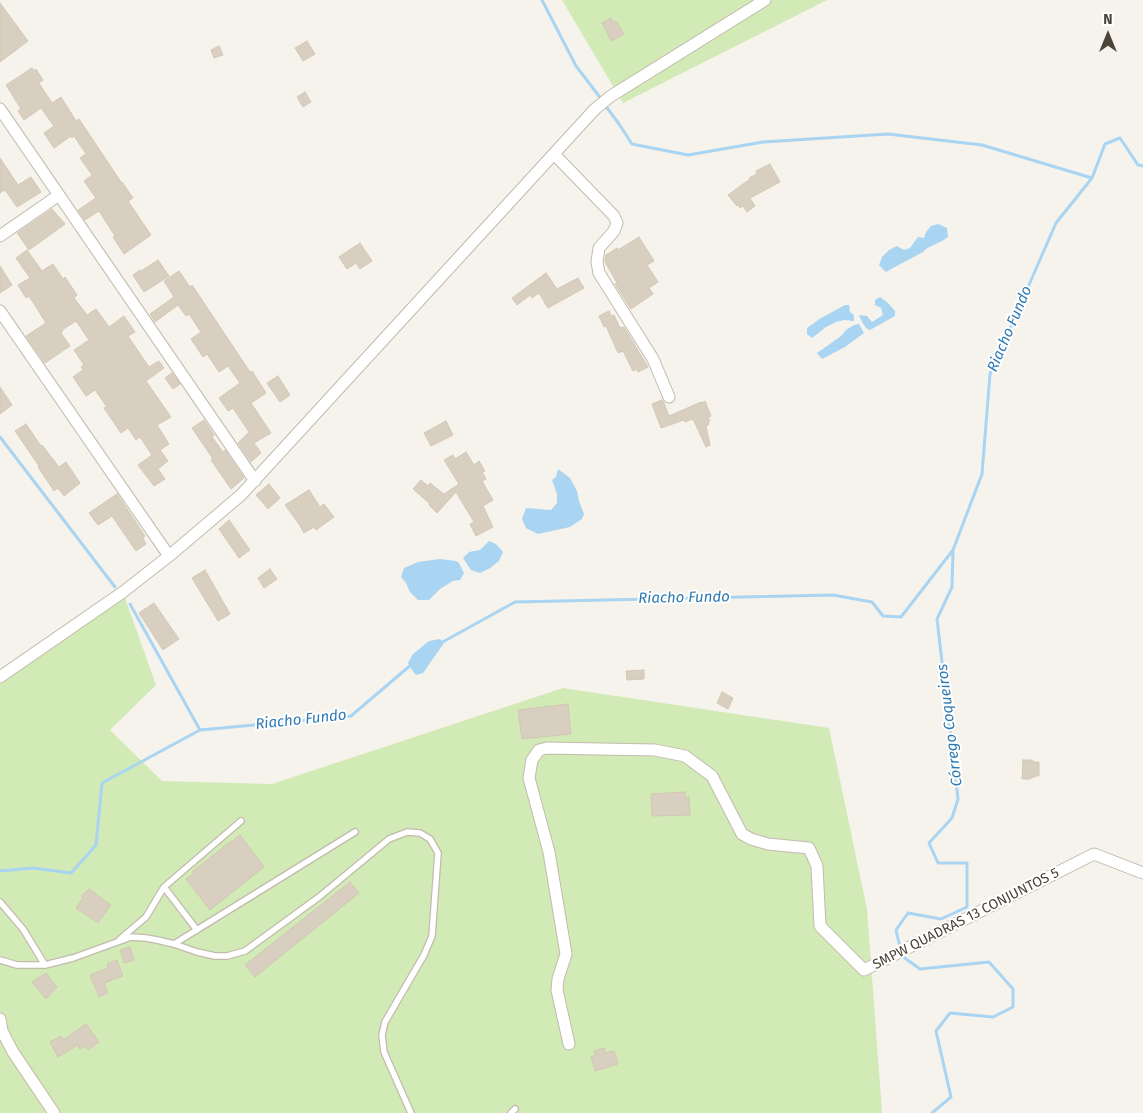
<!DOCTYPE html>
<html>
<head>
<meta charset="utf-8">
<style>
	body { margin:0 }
	#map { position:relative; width:1143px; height:1113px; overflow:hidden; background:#f6f3ec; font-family:"Fira Sans",sans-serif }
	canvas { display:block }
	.north { position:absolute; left:1083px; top:10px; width:50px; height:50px; -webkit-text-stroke:4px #fff; paint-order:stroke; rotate:0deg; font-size:14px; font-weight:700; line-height:20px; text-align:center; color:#4b4439 }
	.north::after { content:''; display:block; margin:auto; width:18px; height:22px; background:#4b4439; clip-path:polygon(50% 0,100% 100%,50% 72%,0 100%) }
</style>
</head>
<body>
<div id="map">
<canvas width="1143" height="1113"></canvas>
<div class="north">N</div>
</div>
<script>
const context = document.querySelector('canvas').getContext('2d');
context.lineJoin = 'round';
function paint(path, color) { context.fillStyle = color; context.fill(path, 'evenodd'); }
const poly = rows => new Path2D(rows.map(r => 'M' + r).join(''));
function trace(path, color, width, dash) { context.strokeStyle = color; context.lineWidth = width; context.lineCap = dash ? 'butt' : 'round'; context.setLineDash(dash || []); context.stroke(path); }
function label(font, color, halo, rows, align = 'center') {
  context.font = font + ' "Fira Sans",sans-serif'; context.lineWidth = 4; context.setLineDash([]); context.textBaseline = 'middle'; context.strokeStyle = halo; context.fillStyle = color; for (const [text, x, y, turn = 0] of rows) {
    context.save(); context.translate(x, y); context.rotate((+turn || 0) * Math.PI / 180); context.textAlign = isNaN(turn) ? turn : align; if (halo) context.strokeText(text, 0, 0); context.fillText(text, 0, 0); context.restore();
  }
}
const green = poly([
	[562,0,827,0,623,103],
	[125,598,156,685,110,730,162,781,272,784,563,688,829,728,867,909,882,1113,0,1113,0,682]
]);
const water = poly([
	[938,224,947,228,948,237,942,241,927,248,923,252,893,268,886,272,879,265,882,257,889,250,897,246,904,250,910,248,918,237,924,238,926,232,931,226],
	[880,297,888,303,895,311,895,316,870,330,866,328,862,322,859,315,867,316,872,322,883,315,881,308,875,305,875,300],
	[845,305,849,305,850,312,854,315,854,321,844,320,836,322,826,327,812,338,807,334,807,328,821,318],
	[859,324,864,333,845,347,822,359,817,353,841,336,846,330,854,325],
	[558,469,570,478,577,491,579,501,584,514,582,519,570,527,538,534,526,528,522,519,526,508,551,510,557,503,557,494,552,480,556,477],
	[489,541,496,544,503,552,499,561,490,568,480,573,471,570,463,558,469,552,480,550],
	[440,559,456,561,459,563,464,573,460,580,453,581,440,589,429,600,418,600,410,592,406,583,401,577,404,568,418,562],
	[440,639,444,643,423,673,416,675,412,670,408,663,413,654,429,641]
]);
const stream = poly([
	[542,0,576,66,602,100],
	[605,105,619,124,632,144,688,155,763,142,888,134,982,145,1092,178],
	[0,437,115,587],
	[130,604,200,730],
	[439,644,515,602,833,595,872,602,883,616,901,617,953,550,982,474,990,374,1056,223,1092,178,1105,144,1120,138,1138,165,1143,166],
	[0,871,33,868,71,873,96,845,102,783,200,730,351,716,412,664],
	[932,1113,951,1097,936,1031,950,1013,993,1017,1013,1007,1013,989,989,962,920,969,902,956,896,930,908,913,941,919,967,907,967,863,938,863,929,843,952,818,958,799,937,619,952,587,953,552]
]);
const building = poly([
	[0,3,28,41,0,62,0,3],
	[611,18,614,23,616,21,624,34,611,41,602,23,611,18],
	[307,41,315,54,303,61,295,48,307,41],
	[219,46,223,55,214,58,211,50,219,46],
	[32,68,34,71,36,69,43,80,39,83,52,103,61,97,76,121,79,119,121,182,122,182,133,198,128,201,151,235,124,254,113,237,115,236,99,211,85,220,78,210,96,198,84,181,92,175,80,158,86,154,74,136,72,138,71,136,54,148,44,133,54,126,41,108,24,120,18,111,21,109,6,85,32,68],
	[305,92,311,102,303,107,297,97,305,92],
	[0,158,18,185,31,177,41,192,17,207,5,190,0,193,0,158],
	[770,164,780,182,750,198,755,206,747,212,743,206,740,208,738,205,737,206,728,195,750,179,749,178,757,174,756,171,770,164],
	[52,209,65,224,29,250,17,233,52,209],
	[639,237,654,261,647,265,658,282,649,288,653,294,631,309,615,284,617,283,605,262,606,255,617,248,618,250,639,237],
	[360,243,372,261,360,269,356,263,347,269,339,257,360,243],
	[27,250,42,271,53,264,63,279,65,277,77,295,74,298,87,315,96,309,109,327,124,316,135,332,128,336,149,367,159,361,164,368,146,381,171,417,157,425,169,444,160,450,168,461,158,469,165,479,154,486,138,465,152,455,140,437,136,440,128,428,121,433,104,408,107,407,95,390,86,396,73,377,83,370,81,367,84,365,74,350,89,340,76,321,62,330,63,331,61,333,70,346,45,363,26,336,46,323,29,296,26,298,18,285,30,278,16,258,27,250],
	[158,260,169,276,144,292,133,275,140,270,141,271,158,260],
	[0,266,12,285,0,293,0,266],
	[179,271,190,287,192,285,250,372,252,371,266,393,251,403,271,433,254,443,261,453,251,462,238,443,249,432,233,408,228,411,219,398,240,383,228,366,219,372,207,354,203,357,191,339,201,332,189,314,186,316,178,305,155,322,150,314,174,297,164,281,179,271],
	[546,273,557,289,578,278,584,288,548,308,539,293,532,298,530,295,517,305,512,298,546,273],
	[609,311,611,316,614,315,620,328,624,327,648,367,638,372,637,369,633,371,623,351,618,353,606,326,604,327,599,316,609,311],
	[172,373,180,384,173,389,165,378,172,373],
	[278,376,290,395,280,402,267,383,278,376],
	[0,387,12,405,0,414,0,387],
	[662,400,664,403,669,416,701,402,702,403,705,401,711,416,708,418,710,421,708,421,709,424,706,426,710,445,706,447,693,419,685,422,684,420,661,428,652,404,662,400],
	[204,420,214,435,212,437,223,452,225,450,244,478,231,489,211,460,213,459,192,428,204,420],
	[446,421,453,435,431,446,424,433,446,421],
	[26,424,41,446,42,445,59,467,66,462,80,483,64,496,58,488,54,491,38,467,39,466,15,431,26,424],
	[466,452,474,465,479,461,485,471,482,472,486,479,482,481,493,500,483,506,493,527,476,536,470,524,474,522,456,492,437,513,429,505,430,504,413,489,421,480,428,486,430,483,444,494,459,484,444,460,453,455,455,459,466,452],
	[269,484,280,498,268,509,256,495,269,484],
	[309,490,320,507,324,504,334,517,316,530,314,527,304,533,299,524,285,505,309,490],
	[117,494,145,536,143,538,146,544,136,551,112,516,98,525,89,513,117,494],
	[229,520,250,550,239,558,219,529,229,520],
	[270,569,277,579,264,588,258,578,270,569],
	[205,570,230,614,218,621,192,578,205,570],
	[154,603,179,639,163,650,139,613,154,603],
	[644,670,644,679,627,680,626,671,644,670],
	[722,692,733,698,728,709,717,703,722,692],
	[568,704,571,734,522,739,518,710,568,704],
	[1023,760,1031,760,1035,762,1039,762,1039,776,1036,776,1029,779,1022,779,1023,760],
	[685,792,685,798,689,797,690,815,652,816,651,794,685,792],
	[240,835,264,867,210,910,186,879,193,874,192,872,231,841,231,842,240,835],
	[350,882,359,893,255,977,245,965,350,882],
	[89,889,111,905,98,923,76,908,83,898,81,896,89,889],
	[130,947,134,960,124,963,120,950,130,947],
	[117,960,123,976,104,983,108,993,99,997,90,975,108,968,107,964,117,960],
	[46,973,57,987,46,999,32,982,46,973],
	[86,1024,99,1042,88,1050,85,1046,80,1049,78,1045,58,1057,50,1042,61,1036,63,1040,86,1024],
	[604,1048,605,1053,614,1051,618,1064,595,1071,591,1057,595,1056,594,1051,604,1048]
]);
const lane = poly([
	[164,887,197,930],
	[0,902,23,929,45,965],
	[119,940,146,917,164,887,241,821],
	[174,944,355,832],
	[0,960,17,965,45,965,73,958,131,937,146,938,157,940,174,944,197,952,215,956,227,956,245,951,319,897,389,839,407,832,420,833,430,839,438,853,432,936,424,955,385,1022,382,1035,384,1052,411,1113],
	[511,1113,515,1109]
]);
const street = poly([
	[0,109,255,481],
	[554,154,614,216,617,223,614,231,599,248,597,262,599,273,653,359,669,397],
	[0,236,59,195],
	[0,311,169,556],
	[0,677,123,592,169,556,241,495,595,109,611,96,765,0],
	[0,1019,2,1031,13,1052,54,1113],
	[569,1044,557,990,558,979,566,954,549,852,529,778,532,760,539,750,547,748,655,750,685,756,712,776,742,834,751,839,768,844,809,848,817,866,820,926,864,970,1094,854,1143,873]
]);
const streetNames = [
	["SMPW QUADRAS 13 CONJUNTOS 5",966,919,-27]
];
const waterNames = [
	["Riacho Fundo",1010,329,-67],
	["Riacho Fundo",684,598,-1],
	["Riacho Fundo",301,720,-6],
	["Córrego Coqueiros",950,725,-97]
];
paint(green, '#d2eab5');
paint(water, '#a9d4f2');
trace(stream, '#a9d4f2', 3);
paint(building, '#d8cfc1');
trace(building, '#d3c7b4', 1);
trace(lane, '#c2bbae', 8);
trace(street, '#c2bbae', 13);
trace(lane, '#fff', 5.5);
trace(street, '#fff', 11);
label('14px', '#4b4439', '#fff', streetNames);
label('italic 15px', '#2e7ab2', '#fff', waterNames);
</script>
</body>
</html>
